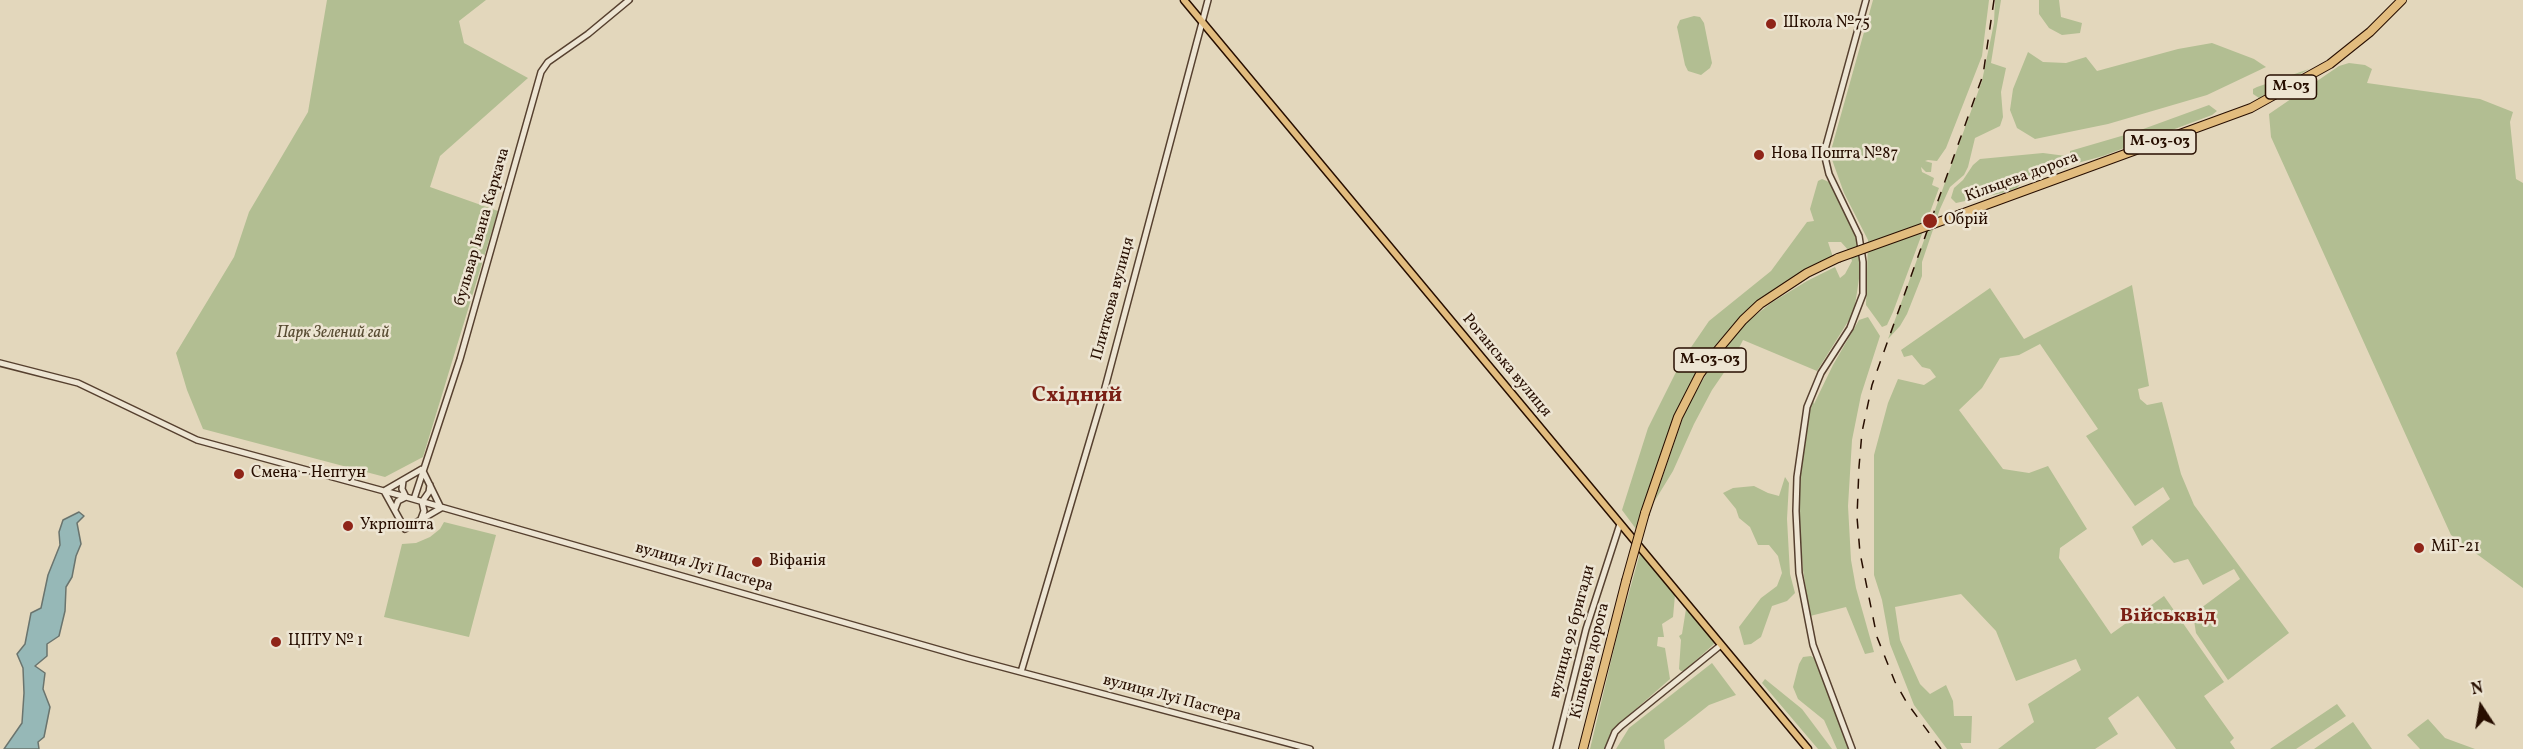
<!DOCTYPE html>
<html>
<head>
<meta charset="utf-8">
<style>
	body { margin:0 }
	#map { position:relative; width:2523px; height:749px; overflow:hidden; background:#e3d7bc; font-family:Vollkorn,serif }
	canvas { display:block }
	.north { position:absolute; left:2451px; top:677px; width:60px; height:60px; -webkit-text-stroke:4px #ede5d3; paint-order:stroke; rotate:348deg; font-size:16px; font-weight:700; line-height:24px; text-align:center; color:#270e00 }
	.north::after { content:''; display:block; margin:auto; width:21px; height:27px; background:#270e00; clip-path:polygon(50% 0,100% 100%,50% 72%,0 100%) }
</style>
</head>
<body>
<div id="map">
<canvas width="2523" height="749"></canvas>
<div class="north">N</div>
</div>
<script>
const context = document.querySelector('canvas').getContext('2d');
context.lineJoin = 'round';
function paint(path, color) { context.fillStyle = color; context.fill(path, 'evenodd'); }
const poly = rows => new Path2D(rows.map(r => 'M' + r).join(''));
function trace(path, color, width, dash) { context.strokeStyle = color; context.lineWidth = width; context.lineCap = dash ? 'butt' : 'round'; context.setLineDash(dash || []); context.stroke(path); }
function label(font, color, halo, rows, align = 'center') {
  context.font = font + ' Vollkorn,serif'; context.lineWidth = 5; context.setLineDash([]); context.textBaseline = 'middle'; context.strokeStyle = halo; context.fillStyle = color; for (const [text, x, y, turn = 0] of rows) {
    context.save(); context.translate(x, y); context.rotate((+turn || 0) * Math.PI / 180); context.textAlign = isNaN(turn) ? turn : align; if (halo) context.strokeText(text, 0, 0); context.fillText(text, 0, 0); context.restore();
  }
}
const green = poly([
	[327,0,486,0,459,21,464,43,528,78,440,156,430,187,498,211,423,457,385,477,203,429,187,390,176,353,234,257,249,212,308,112],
	[1873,0,1989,0,1982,56,1946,148,1937,161,1928,160,1925,161,1932,163,1931,172,1926,172,1921,167,1922,172,1934,178,1932,185,1939,188,1893,312,1887,325,1882,327,1866,305,1868,240,1844,193,1830,154],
	[1995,0,2001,0,1991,63,2006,68,2001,92,2003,117,2000,126,1975,138,1968,167,1964,175,1950,187,1940,209,1922,262,1922,276,1907,314,1900,326,1888,339,1982,81,1994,23],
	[2039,0,2059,0,2061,17,2082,23,2080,33,2062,35,2049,28,2039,14],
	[1694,16,1700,17,1704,23,1712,63,1710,68,1701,75,1688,71,1685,65,1677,27,1680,20],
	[2212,43,2254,59,2266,67,2207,95,2108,124,2035,139,2017,128,2010,110,2013,89,2028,52,2043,62,2066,63,2086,57,2097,71,2178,49],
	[2349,63,2365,65,2372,69,2367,83,2480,99,2513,112,2510,122,2516,179,2523,183,2523,588,2451,535,2271,137,2269,114,2339,66],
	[2309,69,2259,98,2253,94,2253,89,2257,87],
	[2209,105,2217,111,2212,115,2103,156,2074,164,2070,157,2070,151,2135,132],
	[2043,153,2066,156,2069,164,2067,168,2025,178,2017,188,2002,193,1956,203,1951,198,1954,188,1963,180,1973,165,1980,159],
	[1822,179,1829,182,1852,223,1858,238,1860,272,1854,312,1817,371,1743,340,1734,358,1712,390,1694,424,1673,471,1654,502,1686,409,1711,366,1727,344,1747,322,1771,303,1807,281,1835,267,1840,278,1845,274,1852,261,1849,251,1841,242,1828,242,1833,257,1751,309,1727,332,1711,350,1674,416,1636,529,1622,510,1648,428,1681,362,1709,321,1771,271,1807,222,1814,221,1810,209,1818,181],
	[2132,285,2149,386,2138,389,2140,399,2147,405,2162,402,2181,474,2194,505,2289,633,2228,680,2196,633,2193,614,2240,579,2234,569,2203,585,2188,559,2174,563,2152,539,2142,546,2132,527,2170,499,2163,487,2135,506,2086,436,2098,429,2040,344,2019,355,2000,358,1982,388,1959,410,2003,469,2029,473,2048,466,2087,529,2060,548,2059,558,2111,634,2164,596,2224,682,2204,696,2234,738,2230,742,2235,749,2176,749,2138,696,2108,718,2118,734,2095,749,1998,749,2034,722,2028,704,2081,670,2076,659,2016,681,1996,631,1961,594,1895,607,1900,640,1920,684,1930,694,1946,685,1953,701,1954,716,1972,716,1971,743,1960,743,1963,749,1947,749,1914,705,1890,644,1882,600,1874,575,1874,455,1888,403,1898,379,1924,385,1936,377,1930,369,1922,367,1912,355,1904,357,1901,350,1990,288,2024,339],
	[1868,317,1880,336,1861,395,1852,440,1848,506,1851,560,1856,588,1874,652,1865,654,1846,607,1810,616,1803,570,1798,503,1799,470,1808,407,1813,391,1814,404,1833,365,1859,320],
	[1785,477,1789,483,1787,519,1790,574,1795,593,1787,601,1772,606,1761,637,1751,644,1744,645,1739,627,1761,598,1777,586,1782,573,1778,556,1769,545,1758,545,1750,527,1739,518,1736,509,1723,493,1733,488,1754,486,1768,493,1779,496],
	[444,522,496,535,469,637,384,617,402,544,416,543,430,537,440,529],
	[1640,553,1675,595,1673,617,1662,624,1664,637,1658,637,1657,646,1665,648,1670,679,1612,730,1607,749,1590,749,1618,632],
	[1686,609,1713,640,1714,644,1684,671,1681,671,1679,669,1681,640,1679,636,1682,634],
	[1811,656,1814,658,1849,749,1837,749,1824,720,1798,699,1793,687,1799,664,1803,657],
	[1712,663,1736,695,1709,705,1685,724,1664,740,1665,749,1616,749,1629,728],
	[1765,679,1802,709,1832,749,1818,749,1762,683],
	[2337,704,2346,716,2296,749,2270,749],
	[2428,719,2445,738,2475,749,2420,749,2407,735],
	[2353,722,2372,749,2314,749,2350,724]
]);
const water = poly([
	[79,512,84,516,77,523,81,544,76,556,72,577,66,587,65,611,59,636,47,644,47,656,35,666,45,673,43,689,50,707,44,737,38,742,39,749,4,749,22,723,24,693,23,668,17,654,25,644,31,613,41,608,48,575,60,545,59,532,63,520,79,512]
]);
const minor = poly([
	[0,363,78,383,197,440,406,497,968,658,1310,749],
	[422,469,384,491,405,529,441,508],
	[422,469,441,508],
	[414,499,460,359,541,72,548,62,588,34,629,0],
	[422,502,429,492,430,485],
	[395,509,398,501,406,497,402,489,403,481],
	[421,519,424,511,422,502],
	[1021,672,1102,399,1208,0],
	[1556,749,1586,629,1620,524],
	[1608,749,1615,732,1621,726,1721,645],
	[1852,749,1813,645,1799,573,1796,511,1797,477,1807,407,1821,373,1850,328,1863,294,1863,262,1859,236,1829,174,1824,153,1866,0]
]);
const major = poly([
	[1184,0,1808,749]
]);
const highway = poly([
	[1961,214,2251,108,2330,64,2370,32,2402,0],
	[1645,513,1678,417,1700,374,1712,357,1743,320,1760,304,1807,273,1838,258],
	[1583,749,1626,581]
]);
const rail = poly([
	[1941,749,1907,703,1895,682,1877,637,1860,553,1857,517,1859,467,1862,432,1872,385,1983,75,1994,0]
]);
const highwayBridge = poly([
	[1838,258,1961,214],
	[1626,581,1645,513]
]);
const markers = [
	[1771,24,6,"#8f2418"],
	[1759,155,6,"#8f2418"],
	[1930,221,8,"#8f2418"],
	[239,474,6,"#8f2418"],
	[348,526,6,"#8f2418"],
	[2419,548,6,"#8f2418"],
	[757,562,6,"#8f2418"],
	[276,642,6,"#8f2418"]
];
const shields = [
	[2291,87,51],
	[2160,142,72],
	[1710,360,72]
];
const shieldNames = [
	["М-03",2291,87],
	["М-03-03",2160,142],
	["М-03-03",1710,360]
];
const poiNames = [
	["Школа №75",1783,24],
	["Нова Пошта №87",1771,155],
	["Обрій",1944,221],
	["Смена - Нептун",251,474],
	["Укрпошта",360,526],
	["МіГ-21",2431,548],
	["Віфанія",769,562],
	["ЦПТУ № 1",288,642]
];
const streetNames = [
	["Кільцева дорога",2022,178,-20],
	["бульвар Івана Каркача",483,227,-74],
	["Плиткова вулиця",1114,299,-75],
	["Роганська вулиця",1506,366,50],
	["вулиця Луї Пастера",704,568,16],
	["вулиця 92 бригади",1573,632,-75],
	["Кільцева дорога",1591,661,-76],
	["вулиця Луї Пастера",1172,699,15]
];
const parkNames = [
	["Парк Зелений гай",333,334]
];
const quarterNames = [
	["Військвід",2168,617]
];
const districtNames = [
	["Східний",1077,397]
];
paint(green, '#b2be92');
paint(water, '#96b8b7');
trace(water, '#6a746e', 1.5);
trace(minor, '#56402f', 8);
trace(major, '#270e00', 9);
trace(highway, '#270e00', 10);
trace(minor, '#ede5d3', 5);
trace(major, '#e2bc7e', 6);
trace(highway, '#e2bc7e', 8);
trace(rail, '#270e00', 1.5, [10, 10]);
trace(highwayBridge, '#270e00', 10, []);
trace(highwayBridge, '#e2bc7e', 8);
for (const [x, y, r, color] of markers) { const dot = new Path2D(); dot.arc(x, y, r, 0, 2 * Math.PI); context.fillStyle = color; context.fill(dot); trace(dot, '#ede5d3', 2); }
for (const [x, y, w] of shields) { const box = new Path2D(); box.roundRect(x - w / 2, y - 12, w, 24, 4.5); context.fillStyle = '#ede5d3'; context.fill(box); trace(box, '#270e00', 1.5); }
label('bold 15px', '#270e00', null, shieldNames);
label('16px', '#270e00', '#ede5d3', poiNames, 'left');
label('16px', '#270e00', '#ede5d3', streetNames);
label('italic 16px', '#584c33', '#ede5d3', parkNames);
label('bold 20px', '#7a1f14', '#ede5d3', quarterNames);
label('bold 22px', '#7a1f14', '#ede5d3', districtNames);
</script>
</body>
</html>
